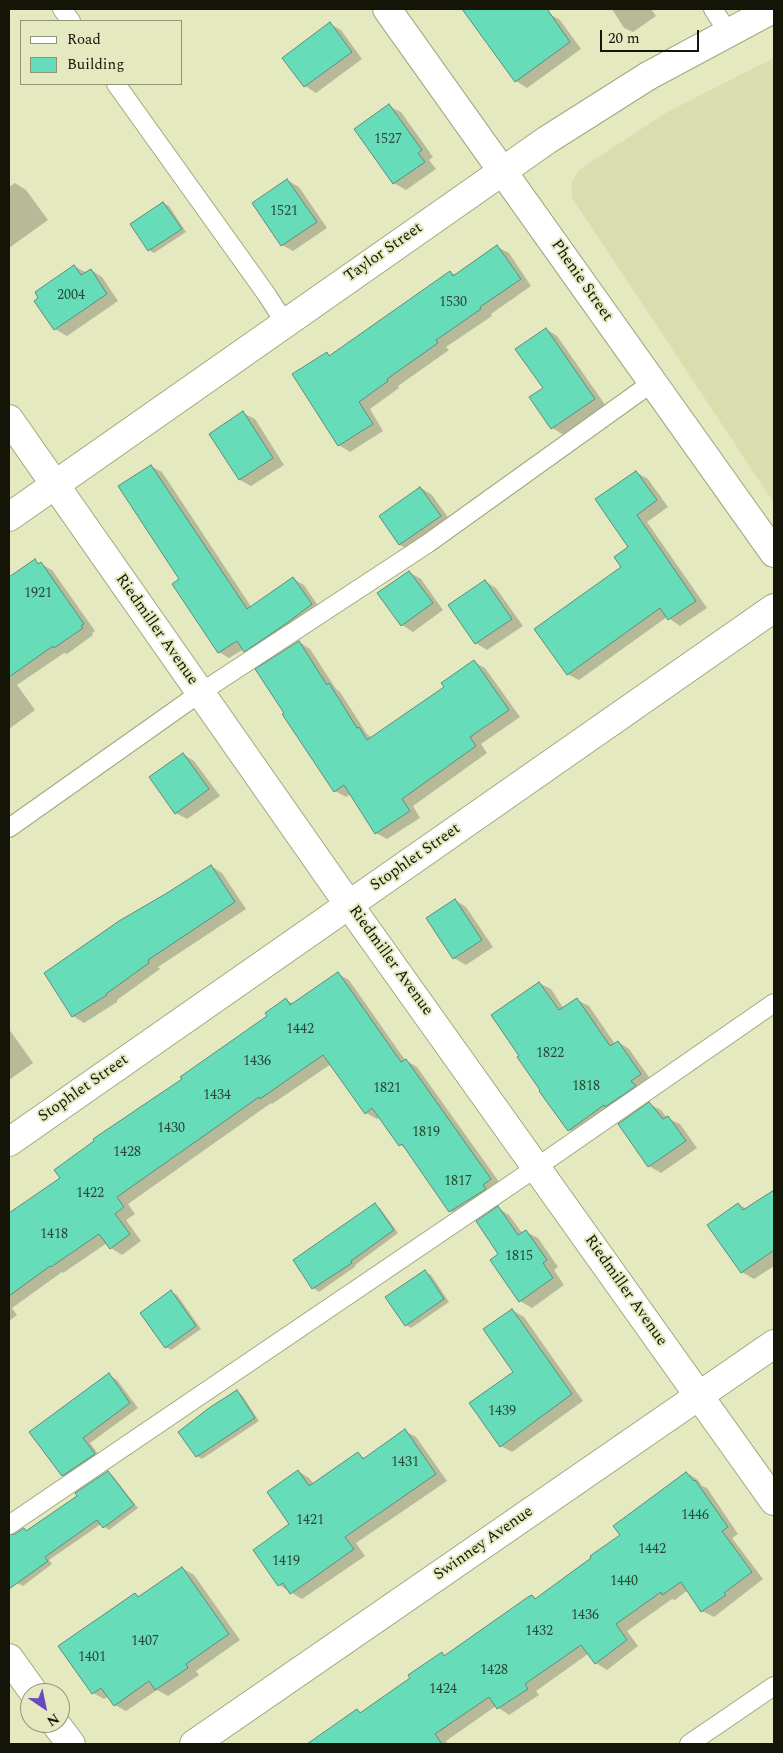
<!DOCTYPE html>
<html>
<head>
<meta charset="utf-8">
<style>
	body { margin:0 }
	#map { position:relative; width:783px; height:1753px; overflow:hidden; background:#e5e9c0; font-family:Spectral,serif }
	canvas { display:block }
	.frame { position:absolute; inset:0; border:10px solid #151507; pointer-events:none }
	.legend { position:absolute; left:20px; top:20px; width:162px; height:65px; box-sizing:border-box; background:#e5e9c0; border:1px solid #929476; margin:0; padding:6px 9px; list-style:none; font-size:15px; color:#151507 }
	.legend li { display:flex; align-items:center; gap:10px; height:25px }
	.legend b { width:25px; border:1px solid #929476 }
	.north { position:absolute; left:20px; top:1683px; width:50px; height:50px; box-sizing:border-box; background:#e5e9c0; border:1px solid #929476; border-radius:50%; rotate:146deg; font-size:14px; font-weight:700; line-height:20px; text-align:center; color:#151507 }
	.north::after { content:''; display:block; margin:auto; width:18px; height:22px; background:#6a48c1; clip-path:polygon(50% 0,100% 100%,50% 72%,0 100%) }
	.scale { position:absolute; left:600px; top:30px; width:99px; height:22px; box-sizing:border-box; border:2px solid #151507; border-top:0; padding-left:6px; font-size:15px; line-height:18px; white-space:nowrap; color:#151507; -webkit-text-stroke:4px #e5e9c0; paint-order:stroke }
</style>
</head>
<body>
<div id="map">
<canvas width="783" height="1753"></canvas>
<div class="frame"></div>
<ul class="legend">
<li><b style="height:6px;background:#fff"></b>Road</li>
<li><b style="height:14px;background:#66dcb9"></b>Building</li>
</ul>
<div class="north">N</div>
<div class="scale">20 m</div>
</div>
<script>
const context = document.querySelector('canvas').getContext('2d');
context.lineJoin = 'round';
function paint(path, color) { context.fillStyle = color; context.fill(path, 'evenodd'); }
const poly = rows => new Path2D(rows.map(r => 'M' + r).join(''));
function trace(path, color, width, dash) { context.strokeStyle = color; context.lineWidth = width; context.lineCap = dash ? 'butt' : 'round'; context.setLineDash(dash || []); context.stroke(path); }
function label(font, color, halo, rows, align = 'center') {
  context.font = font + ' Spectral,serif'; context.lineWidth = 4; context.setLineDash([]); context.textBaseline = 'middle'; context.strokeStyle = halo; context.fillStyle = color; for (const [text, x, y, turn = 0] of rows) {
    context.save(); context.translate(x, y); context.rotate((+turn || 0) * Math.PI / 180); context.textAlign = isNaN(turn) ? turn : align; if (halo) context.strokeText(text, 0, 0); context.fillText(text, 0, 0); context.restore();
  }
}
const built = poly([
	[774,58,774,503,572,198,571,183,579,170,667,112]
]);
const shadow = poly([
	[463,9,544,9,548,13,560,20,581,49,527,88,516,81],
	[612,9,651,9,656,16,633,32,624,28],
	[330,24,341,30,362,59,316,93,305,86,284,59],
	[389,106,401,112,433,157,429,160,436,169,406,190,394,183,356,130],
	[287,180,299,187,327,228,293,251,282,245],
	[15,183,26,190,48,220,9,248,9,187],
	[163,203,169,206,186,232,154,253,149,250],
	[497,247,509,253,531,286,491,314,492,316,446,347,449,350,398,386,399,388,370,409,383,431,350,452,339,445,327,354,331,356,450,272,456,275],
	[74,266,87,273,91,270,102,277,118,301,67,336,55,329],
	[546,329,557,336,606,406,564,435,552,428,544,388],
	[243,413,255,419,284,465,251,486,240,480,210,434],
	[151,466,162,472,252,608,293,579,304,585,321,610,255,657,244,649,229,658,219,652],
	[636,472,648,479,668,507,647,522,707,608,680,626,667,617,579,680,567,674,622,568,630,548],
	[421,488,432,495,452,523,412,551,400,545,380,517],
	[35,561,52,570,95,631,92,633,93,635,67,654,64,653,17,685,35,710,9,729,9,599,17,594],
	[409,572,421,579,443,610,413,632,402,625],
	[485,581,496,588,523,626,487,650,476,643,450,606],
	[299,642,310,649,336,689,340,692,367,734,372,738,446,687,474,662,485,668,520,717,481,744,487,753,413,806,420,818,387,839,376,833,351,794,346,797,335,791,286,713],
	[183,754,194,761,220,796,187,819,176,813],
	[211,866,222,873,246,909,158,967,160,969,117,1000,117,1002,84,1023,73,1016,168,894],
	[455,900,466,907,493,947,466,965,454,958],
	[338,974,349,980,405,1060,417,1067,502,1186,462,1217,450,1211,408,1149,400,1145,380,1117,377,1119,366,1113,331,1064,272,1104,271,1103,128,1204,135,1214,126,1220,141,1241,122,1255,111,1248,107,1243,63,1273,62,1272,12,1308,17,1315,9,1321,9,1214,61,1179,183,1079,269,1016,286,1000,294,1004],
	[539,983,551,989,564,1009,577,1000,589,1006,615,1044,618,1042,629,1049,651,1080,580,1136,569,1130],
	[9,1029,33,1063,9,1080],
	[649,1104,661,1110,667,1118,680,1124,697,1148,661,1173,649,1166,619,1124],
	[774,1191,774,1266,754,1279,742,1272,709,1225,738,1204,747,1209],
	[375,1205,380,1208,398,1233,355,1265,356,1266,319,1292,313,1288,294,1260],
	[498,1208,509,1215,523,1234,526,1232,538,1238,558,1267,554,1270,564,1285,532,1308,520,1301,500,1254],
	[425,1272,431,1275,449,1302,411,1328,406,1325],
	[171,1292,177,1295,201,1329,171,1350,166,1347],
	[512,1310,524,1317,583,1401,512,1452,501,1446,515,1372],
	[109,1375,117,1380,138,1408,90,1443,102,1459,71,1480,63,1475],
	[237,1392,242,1395,259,1421,202,1459,197,1456],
	[405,1431,416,1437,447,1481,356,1543,365,1556,302,1599,279,1585,291,1525,298,1471,309,1478,314,1484,358,1454,366,1459],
	[108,1472,113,1476,138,1508,109,1530,101,1524,49,1560,52,1564,23,1586,17,1583,9,1571,9,1539,24,1529,27,1531,78,1496],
	[687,1473,698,1480,702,1486,707,1488,738,1534,732,1538,763,1579,714,1617,702,1611,688,1590,675,1600,672,1599,627,1631,638,1646,607,1670,596,1663,588,1654,536,1691,539,1695,509,1715,496,1706,446,1741,448,1744,309,1744,357,1710,362,1713,411,1678,442,1653,446,1656,532,1596,537,1599,622,1535],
	[182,1568,194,1575,240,1640,196,1671,199,1675,168,1696,157,1690,126,1711,115,1705,109,1696,104,1699,93,1693,135,1594,140,1597]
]);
const building = poly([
	[462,9,547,9,570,42,515,82,462,9],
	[330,22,352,52,304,87,282,58,330,22],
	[389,104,422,150,418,153,425,162,393,184,354,129,389,104],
	[287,179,317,222,281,246,252,203,287,179],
	[163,202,182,229,148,251,130,224,163,202],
	[497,245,521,279,480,307,481,309,436,340,438,343,387,379,388,381,359,402,373,424,338,446,292,374,327,352,329,356,450,271,453,276,497,245],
	[74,265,81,275,91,269,107,294,54,330,34,301,38,298,35,292,74,265],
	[546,328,595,399,551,429,529,397,543,388,515,349,546,328],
	[243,411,273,458,239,480,209,434,243,411],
	[151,465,247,609,293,577,312,604,287,623,244,652,237,641,218,653,172,584,179,579,118,486,151,465],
	[636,471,657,500,637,515,696,601,668,620,660,608,567,675,534,629,621,567,614,557,628,547,595,499,636,471],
	[420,487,441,516,399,545,379,516,420,487],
	[35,559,38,564,41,562,84,624,81,626,83,628,54,648,53,646,9,677,9,577,35,559],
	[409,571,433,603,401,626,377,593,409,571],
	[485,580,512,619,475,644,448,605,485,580],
	[299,641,327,685,329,683,357,728,359,727,367,740,444,687,441,683,474,660,509,710,470,737,476,746,402,799,410,811,375,834,344,785,334,792,282,714,284,713,255,669,299,641],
	[183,753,209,789,175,814,149,777,183,753],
	[211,865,235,902,148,960,149,963,106,994,107,995,72,1017,44,973,119,921,167,893,211,865],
	[455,899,482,940,453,959,426,918,455,899],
	[338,972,401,1062,406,1059,491,1179,483,1185,486,1189,449,1212,402,1144,399,1146,372,1108,365,1114,323,1055,260,1099,259,1097,117,1197,124,1207,115,1214,130,1234,110,1249,99,1234,51,1267,50,1266,9,1296,9,1213,60,1178,54,1170,94,1141,93,1139,182,1079,180,1077,267,1016,265,1013,286,998,290,1005,338,972],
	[539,982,559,1010,577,998,610,1046,618,1041,641,1074,631,1081,636,1086,605,1107,604,1105,568,1131,539,1091,540,1090,517,1057,519,1056,491,1015,539,982],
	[649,1102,663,1119,668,1116,686,1141,648,1167,618,1124,649,1102],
	[774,1190,774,1250,741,1273,707,1225,738,1203,743,1210,774,1190],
	[375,1203,394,1230,351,1261,352,1263,312,1289,293,1260,375,1203],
	[498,1206,518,1235,526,1230,547,1260,543,1263,553,1278,519,1302,490,1260,498,1254,476,1221,498,1206],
	[425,1270,444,1299,405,1326,385,1297,425,1270],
	[171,1290,196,1326,165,1348,140,1313,171,1290],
	[512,1309,572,1394,500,1447,469,1403,513,1372,483,1329,512,1309],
	[109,1373,130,1403,83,1438,95,1454,62,1476,29,1432,109,1373],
	[237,1390,255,1418,196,1457,178,1432,209,1408,237,1390],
	[405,1429,436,1474,345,1537,354,1549,319,1574,290,1594,283,1583,278,1586,253,1550,289,1524,267,1492,298,1470,309,1486,358,1452,363,1459,405,1429],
	[108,1471,134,1505,103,1528,97,1520,45,1557,48,1561,9,1589,9,1535,15,1534,24,1528,26,1531,77,1496,75,1493,108,1471],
	[686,1472,694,1481,695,1480,728,1527,722,1531,752,1572,724,1593,726,1595,701,1612,681,1582,662,1595,661,1592,616,1624,627,1640,595,1664,581,1645,525,1684,528,1689,497,1709,489,1697,435,1734,442,1744,307,1744,357,1709,360,1713,410,1678,408,1675,442,1652,444,1656,528,1597,532,1595,535,1599,591,1558,590,1556,620,1535,613,1526,686,1472],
	[182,1567,229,1634,186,1664,188,1668,155,1690,149,1681,114,1706,101,1688,92,1694,58,1646,135,1593,138,1597,182,1567]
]);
const service = poly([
	[62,9,71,21],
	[713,9,728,32],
	[116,84,267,295,285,323],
	[9,828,200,693,427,544,653,382],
	[9,1525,537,1167,774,1003],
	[689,1744,774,1686]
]);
const minor = poly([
	[387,9,774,553],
	[9,419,349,905,774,1501],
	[9,1142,774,608],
	[9,1658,34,1693],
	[55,1723,71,1744],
	[194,1744,774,1344]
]);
const secondary = poly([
	[9,517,547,140,648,76,773,9]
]);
const numberNames = [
	["1527",388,140],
	["1521",284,212],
	["2004",71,296],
	["1530",453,303],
	["1921",38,594],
	["1442",300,1030],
	["1822",550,1054],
	["1436",257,1062],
	["1818",586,1087],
	["1821",387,1089],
	["1434",217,1096],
	["1430",171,1129],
	["1819",426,1133],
	["1428",127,1153],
	["1817",458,1182],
	["1422",90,1194],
	["1418",54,1235],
	["1815",519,1257],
	["1439",502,1412],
	["1431",405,1463],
	["1446",695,1516],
	["1421",310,1521],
	["1442",652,1550],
	["1419",286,1562],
	["1440",624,1582],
	["1436",585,1616],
	["1432",539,1632],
	["1407",145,1642],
	["1401",92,1658],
	["1428",494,1671],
	["1424",443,1690]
];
const streetNames = [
	["Taylor Street",384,253,-35],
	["Phenie Street",581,281,55],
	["Riedmiller Avenue",156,630,55],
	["Stophlet Street",416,858,-35],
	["Riedmiller Avenue",390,961,54],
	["Stophlet Street",84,1089,-35],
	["Riedmiller Avenue",625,1291,55],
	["Swinney Avenue",484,1544,-35]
];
paint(built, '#dadeaf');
paint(shadow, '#0003');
paint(building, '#66dcb9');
trace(building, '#5e8b7c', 1);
trace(service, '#a3a67f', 20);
trace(minor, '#a3a67f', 30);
trace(secondary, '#a3a67f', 30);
trace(service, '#fff', 18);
trace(minor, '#fff', 28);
trace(secondary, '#fff', 28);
label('14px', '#294734', null, numberNames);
label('16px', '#151507', '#e5e9c0', streetNames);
</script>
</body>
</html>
